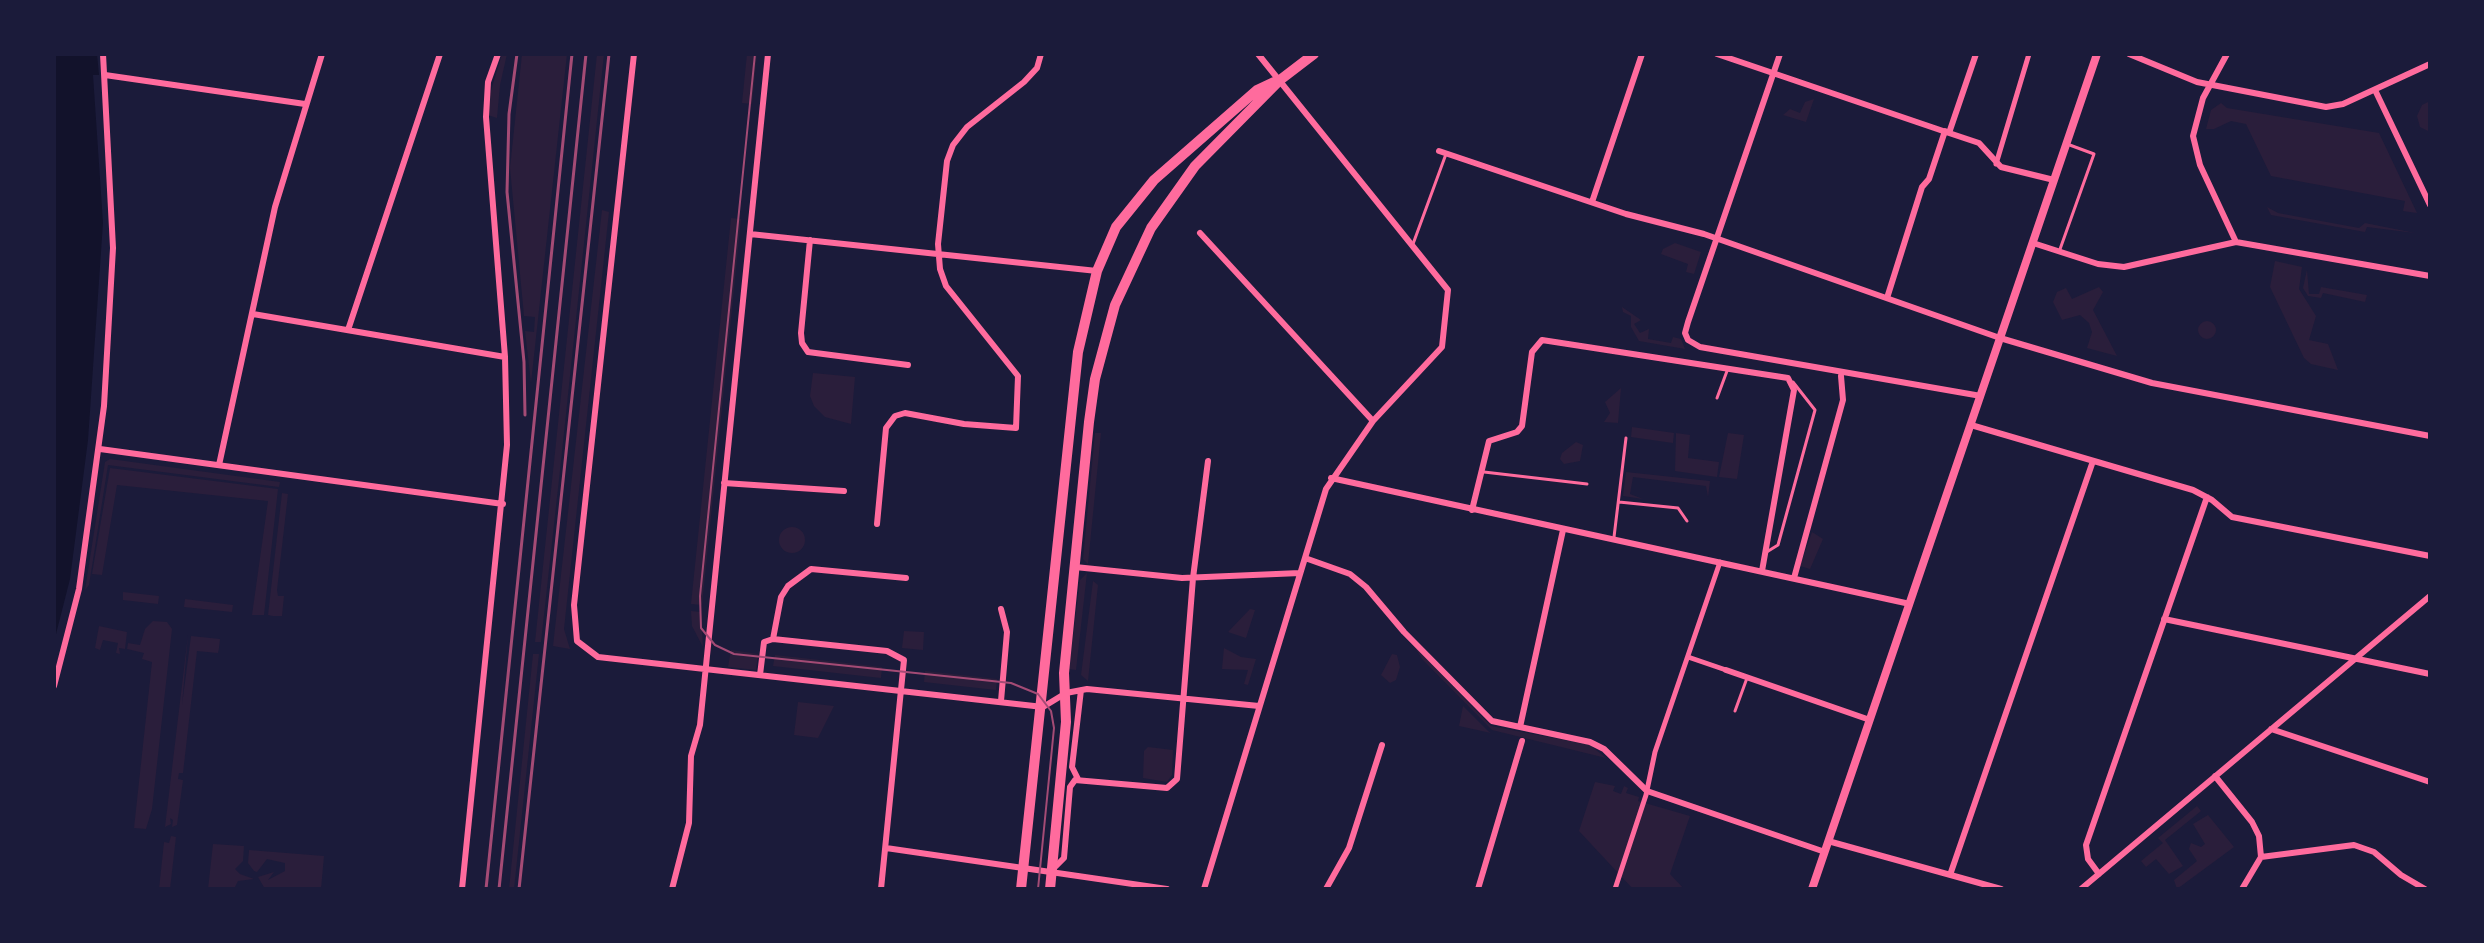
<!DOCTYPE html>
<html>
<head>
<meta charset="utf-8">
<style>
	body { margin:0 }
	#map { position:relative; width:2484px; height:943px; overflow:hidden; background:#1b1b3a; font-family:Montserrat,sans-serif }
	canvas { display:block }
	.frame { position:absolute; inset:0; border:56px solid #1b1b3a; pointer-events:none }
</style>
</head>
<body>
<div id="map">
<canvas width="2484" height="943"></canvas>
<div class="frame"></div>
</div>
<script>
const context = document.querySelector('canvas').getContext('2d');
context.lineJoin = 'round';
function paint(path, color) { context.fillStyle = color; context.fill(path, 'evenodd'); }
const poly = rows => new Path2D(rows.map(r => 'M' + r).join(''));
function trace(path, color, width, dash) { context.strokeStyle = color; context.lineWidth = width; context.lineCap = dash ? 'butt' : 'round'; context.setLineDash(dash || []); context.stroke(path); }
const green = poly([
	[502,54,507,54,500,85,497,118,488,115,490,94],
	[522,54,567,54,531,383,525,331,534,332,535,317,524,316,510,168],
	[597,54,604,54,561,461,541,642,535,642],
	[747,54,757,54,752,104,742,103],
	[1814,99,1806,122,1783,115,1790,109,1800,113,1805,102],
	[2430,101,2430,132,2420,127,2417,116,2422,105],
	[2221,103,2227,108,2379,133,2417,213,2403,211,2405,201,2271,176,2246,124,2231,121,2214,129,2206,129,2211,110],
	[2267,207,2278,213,2359,228,2365,223,2415,233,2367,227,2365,232,2271,215],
	[602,210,609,212,564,629,570,649,553,646],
	[731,218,741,219,702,605,691,604],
	[1675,243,1701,252,1694,274,1686,272,1688,264,1661,254,1663,249],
	[2275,261,2302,267,2299,289,2316,316,2309,340,2328,344,2338,370,2311,364,2304,358,2270,287],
	[2307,270,2309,294,2319,294,2321,287,2367,295,2365,302,2323,293,2321,298,2308,296,2303,288],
	[2099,287,2103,292,2093,310,2117,356,2087,348,2092,332,2089,323,2080,315,2062,320,2053,302,2057,292,2066,288,2072,299],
	[1622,307,1641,320,1634,324,1640,333,1649,329,1648,339,1671,343,1673,337,1681,339,1685,349,1639,341,1631,327,1631,316,1623,312],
	'2198 330a9 9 0 1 1 18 0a9 9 0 1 1-18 0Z',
	[813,373,855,377,851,424,825,417,814,406,810,396],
	[1621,388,1618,423,1604,422,1610,413,1605,402],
	[1632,427,1674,433,1673,443,1631,437],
	[1095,433,1101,433,1088,564,1083,559],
	[1676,433,1690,435,1688,458,1719,462,1717,477,1675,471],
	[1728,433,1744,435,1737,479,1719,477],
	[1576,442,1583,445,1580,461,1564,464,1560,459,1562,453],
	[110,459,280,482,279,487,108,465,89,585,85,590,105,462],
	[110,468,278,489,264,615,252,615,268,501,117,485,102,575,92,574],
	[1626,472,1710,481,1708,497,1706,486,1633,477,1630,494,1643,499,1623,496],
	[282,493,288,494,277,590,278,596,284,596,282,616,273,616,268,615],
	'779 540a13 13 0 1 1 26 0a13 13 0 1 1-26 0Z',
	[1812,532,1823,539,1810,569,1800,566],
	[1087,573,1076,670,1069,669,1080,580],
	[1093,581,1098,585,1088,681,1081,675],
	[123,592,159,596,158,604,123,600],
	[185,599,233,605,232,612,184,607],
	[1250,609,1255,610,1246,638,1228,632],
	[691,611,701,612,703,647,692,626],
	[153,621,167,622,172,629,152,809,146,829,134,828,152,662,142,659,144,653,127,649,128,643,140,645,145,629],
	[99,626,127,632,125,649,119,648,120,654,116,653,118,643,103,640,100,650,95,648],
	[904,631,924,632,923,650,902,648],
	[188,635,182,705,191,636,220,639,219,648,218,653,197,651,183,773,179,773,178,779,183,780,177,825,172,827,173,820,170,818,171,824,165,827],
	[1414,646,1491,726,1590,745,1606,758,1492,730,1422,659],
	[1224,648,1241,657,1256,659,1248,685,1244,684,1248,670,1222,669],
	[731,650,758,654,756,670,728,667],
	[533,654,539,654,514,889,509,889],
	[1392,654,1397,655,1400,667,1396,680,1390,683,1381,675],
	[775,655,882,667,881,678,773,666],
	[925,671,997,679,996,690,924,682],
	[798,702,834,706,818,738,794,735],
	[1463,706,1488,731,1491,733,1459,726],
	[1148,747,1173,750,1172,775,1167,782,1143,778,1144,751],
	[1595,782,1615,786,1613,791,1621,794,1624,786,1628,788,1626,793,1639,797,1638,801,1690,816,1670,874,1684,889,1633,889,1579,831],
	[2197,806,2201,811,2165,840,2183,866,2169,874,2156,859,2146,867,2141,861,2163,843,2158,838],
	[2208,815,2234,847,2177,889,2174,880,2197,861,2189,849,2191,843,2201,847,2205,844,2193,824],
	[171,836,176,837,170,889,159,889,164,842,169,843],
	[213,844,244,846,243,861,235,869,240,874,254,879,238,881,234,889,208,889],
	[249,850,324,856,321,889,265,889,258,877,274,872,268,880,285,871,285,863,267,859,257,872,254,871,248,863]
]);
const water = poly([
	[54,54,97,54,99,75,93,75,103,223,88,440,70,579,54,642]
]);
const service = poly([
	[1413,244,1446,154],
	[2059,252,2094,154,2067,144],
	[1717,398,1727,371],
	[1484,472,1587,484],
	[1619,502,1678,508,1687,521],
	[1614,537,1626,438],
	[1765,553,1778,545,1815,410,1793,382],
	[1735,711,1747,678]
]);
const pedestrian = poly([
	[1996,164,2029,54],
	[1688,657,1726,670],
	[1615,889,1646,795,1655,752,1720,562]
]);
const minor = poly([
	[634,54,574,605,577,641,598,657,1043,707,1066,693,1087,689,1259,706],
	[1717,54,1949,133],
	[1780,54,1688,322,1685,333,1688,340,1700,347,1981,396],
	[1976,54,1949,133,1979,143,2001,167,2054,180],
	[2129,54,2197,82,2326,107,2343,104,2430,64],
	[2227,54,2203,98,2193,136,2200,165,2236,242],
	[105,75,305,104],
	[2375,90,2430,205],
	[1439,151,1626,214,1704,234,2000,338,2152,383,2430,436],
	[1592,202,1642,54],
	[1200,233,1373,421],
	[750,234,1097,271],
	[810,240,801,333,802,343,808,352,908,365],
	[2033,243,2098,264,2124,267,2236,242,2430,276],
	[1887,298,1922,187,1929,179,1945,131],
	[253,314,505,357],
	[348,330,440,54],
	[1971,425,2193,490,2212,500,2232,517,2430,556],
	[100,449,503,504],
	[219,465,275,207,322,54],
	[1331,478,1910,604],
	[724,483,844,491],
	[1472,510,1489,441,1517,432,1522,426,1532,352,1542,340,1788,378,1794,390,1762,571],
	[877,524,886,428,895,416,905,413,964,424,1016,428,1018,376,946,286,940,269,938,244,947,161,953,145,967,127,1024,82,1037,68,1041,54],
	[1305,558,1350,574,1366,587,1404,632,1492,721,1590,742,1604,749,1647,791,1825,852],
	[1075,567,1182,578,1300,573],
	[1794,578,1843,400,1841,376],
	[2164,619,2430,674],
	[773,639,781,597,788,586,811,569,906,578],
	[1726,670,1870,720],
	[760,675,764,642,773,639,887,651,904,660,881,889],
	[54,686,79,589,104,406,113,248,103,54],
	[1001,701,1007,632,1001,609],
	[1520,727,1563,530],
	[2271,729,2430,782],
	[2215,776,2252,822,2259,836,2261,857,2242,889],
	[1078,779,1072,767,1081,690],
	[1828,841,2001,889],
	[886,848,1167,889],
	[2261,857,2354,845,2374,852,2401,875,2425,889],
	[1052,870,1064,858,1070,787,1075,780,1167,788,1177,779,1193,578,1208,461],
	[2099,874,2088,859,2086,845,2207,497],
	[1950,875,2093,461],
	[462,889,507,445,505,357,486,117,488,82,498,54],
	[672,889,689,823,691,756,700,725,768,54],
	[1204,889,1326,489,1373,421,1442,347,1448,290,1258,54],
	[1326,889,1349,848,1382,745],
	[1478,889,1522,741],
	[2081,889,2430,596]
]);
const tertiary = poly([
	[1812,889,2097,54]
]);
const primary = poly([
	[1021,889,1078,352,1097,271,1116,227,1154,180,1257,90,1274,82],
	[1050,889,1066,722,1064,673,1089,422,1095,379,1115,305,1151,228,1195,166,1280,80,1314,54]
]);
const tram = poly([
	[755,54,700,596,701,628,715,645,734,654,1011,683,1038,694,1051,711,1054,728,1038,889]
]);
const rail = poly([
	[517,54,509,114,507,192,524,362,525,415],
	[486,889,572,54],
	[499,889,586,54],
	[519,889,609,54]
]);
paint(green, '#2a1e3b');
paint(water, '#12122b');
trace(service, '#ff6b9d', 3);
trace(pedestrian, '#ff6b9d', 5);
trace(minor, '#ff6b9d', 6);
trace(tertiary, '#ff6b9d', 8);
trace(primary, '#ff6b9d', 10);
trace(tram, '#a44b75', 2);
trace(rail, '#a44b75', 3);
</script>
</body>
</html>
